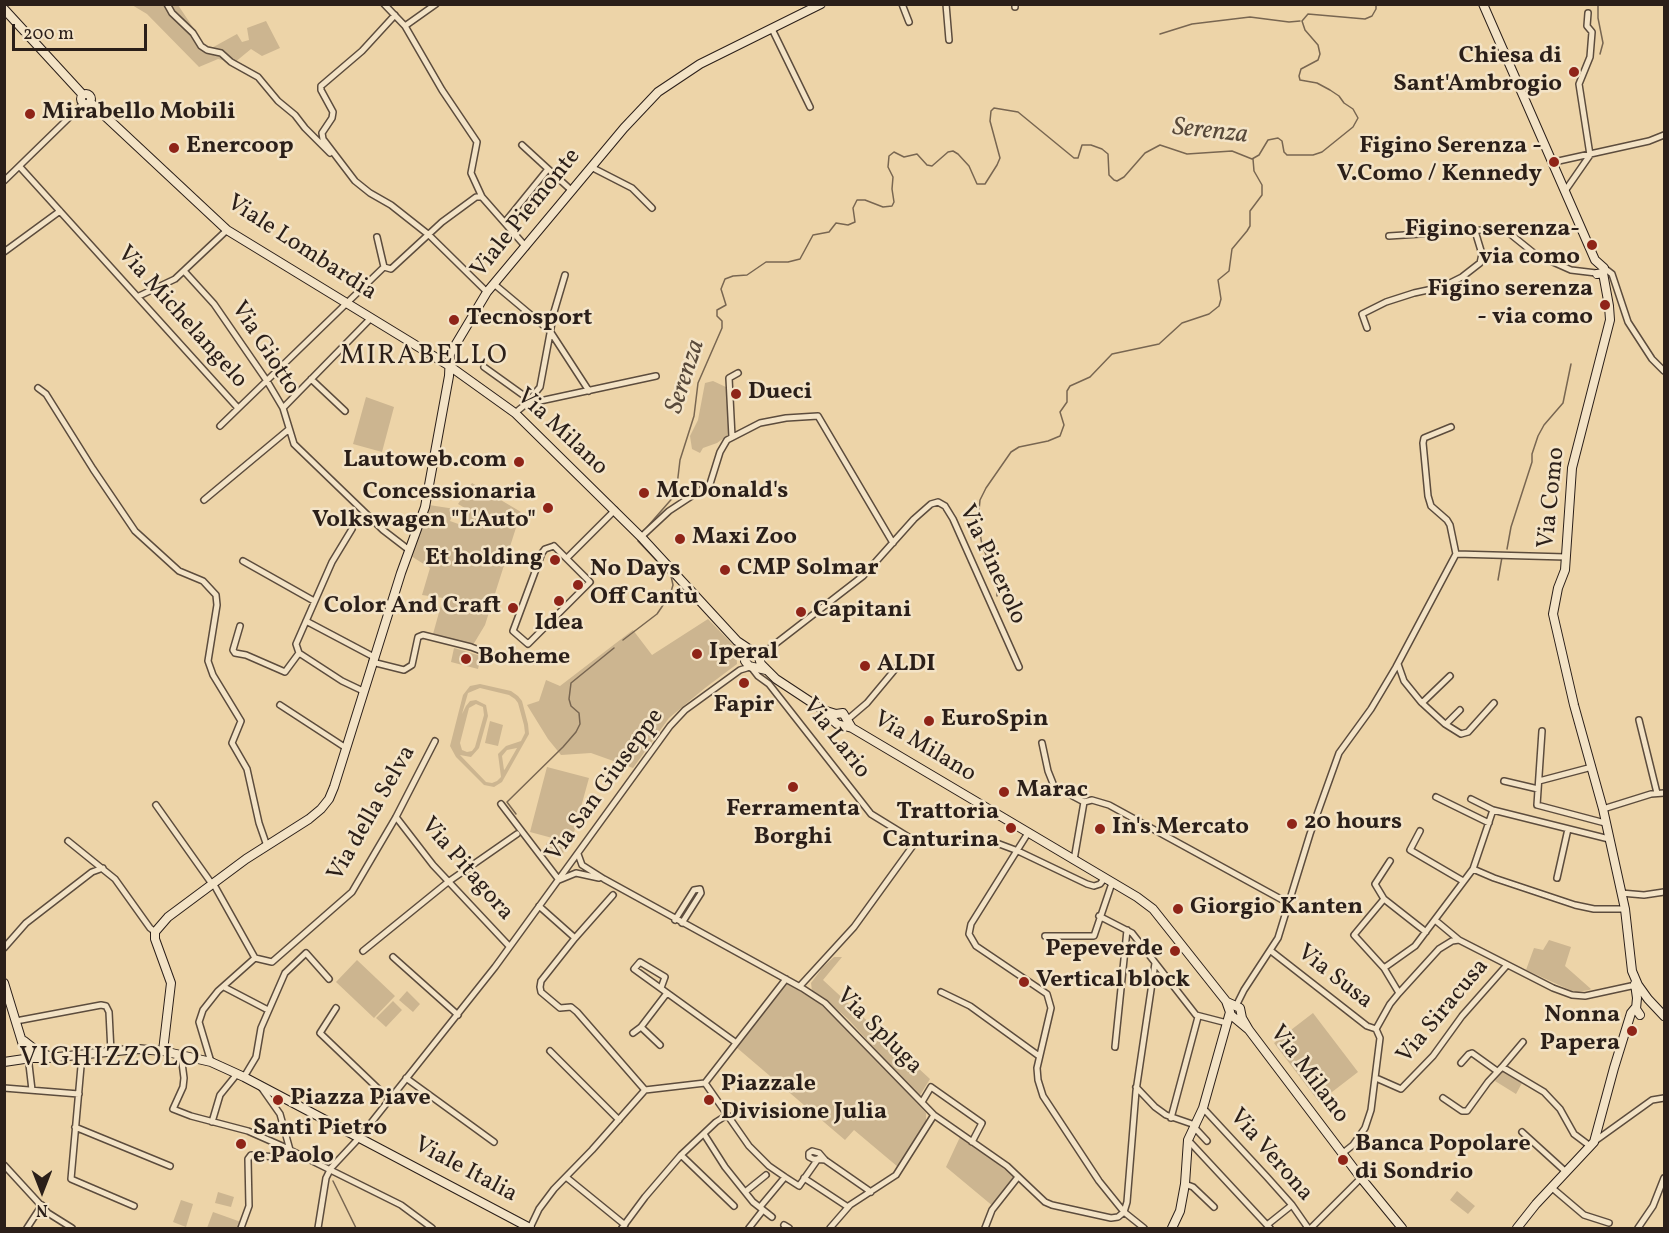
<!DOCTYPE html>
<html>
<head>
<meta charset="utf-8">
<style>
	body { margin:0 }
	#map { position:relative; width:1669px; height:1233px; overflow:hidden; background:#edd4a8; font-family:Vollkorn,serif }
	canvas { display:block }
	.frame { position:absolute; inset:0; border:6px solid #2b1f19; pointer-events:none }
	.north { position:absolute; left:12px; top:1161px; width:60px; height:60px; -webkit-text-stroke:4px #f3e3c6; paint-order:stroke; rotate:180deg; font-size:16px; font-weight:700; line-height:24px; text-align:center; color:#2b1f19 }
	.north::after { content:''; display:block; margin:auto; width:21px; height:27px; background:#2b1f19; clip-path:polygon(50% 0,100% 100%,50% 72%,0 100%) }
	.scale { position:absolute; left:12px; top:24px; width:135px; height:27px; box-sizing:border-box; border:3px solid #2b1f19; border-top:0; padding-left:8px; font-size:18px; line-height:21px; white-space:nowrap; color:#2b1f19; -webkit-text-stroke:4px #f3e3c6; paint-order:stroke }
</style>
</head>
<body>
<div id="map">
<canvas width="1669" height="1233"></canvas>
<div class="frame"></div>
<div class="north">N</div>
<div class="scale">200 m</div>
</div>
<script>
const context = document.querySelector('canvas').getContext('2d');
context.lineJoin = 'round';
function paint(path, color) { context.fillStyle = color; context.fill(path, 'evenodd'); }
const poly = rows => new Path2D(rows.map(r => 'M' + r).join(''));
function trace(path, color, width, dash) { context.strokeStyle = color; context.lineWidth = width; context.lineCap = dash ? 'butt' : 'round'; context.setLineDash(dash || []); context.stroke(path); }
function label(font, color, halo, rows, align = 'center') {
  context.font = font + ' Vollkorn,serif'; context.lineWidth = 5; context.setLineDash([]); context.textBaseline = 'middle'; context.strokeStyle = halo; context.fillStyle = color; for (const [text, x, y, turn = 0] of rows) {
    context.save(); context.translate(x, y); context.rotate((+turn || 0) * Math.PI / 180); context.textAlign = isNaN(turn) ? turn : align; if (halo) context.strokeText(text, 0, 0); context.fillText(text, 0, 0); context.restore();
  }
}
const green = poly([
	[132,5,178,5,208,50,237,34,242,42,249,40,247,28,266,21,280,48,262,56,251,49,234,63,218,59,199,67,147,14],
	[713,381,728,388,730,431,727,436,717,443,703,448,700,453,692,449,690,436,698,420,705,383],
	[366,397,394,407,382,452,353,444],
	[472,483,521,512,485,625,473,645,433,634,443,598,422,595,430,568,411,556,429,505,455,509,450,521,464,526,470,511,458,504],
	[708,619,736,648,737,664,705,688,669,718,633,768,591,753,561,755,548,739,527,705,539,701,546,680,560,686,633,630,652,655],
	[454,648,481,656,478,669,451,662],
	[480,684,511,691,518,696,522,701,528,724,529,734,502,782,494,787,484,785,456,757,450,746,463,695,470,686],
	[480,688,509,695,515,699,518,703,524,725,525,733,521,741,506,746,498,754,501,777,497,781,492,783,486,782,460,755,471,757,479,748,488,716,486,705,476,700,470,701,466,706,462,714,468,693],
	[476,704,483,707,484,715,475,747,472,751,467,752,462,750,460,743,469,708],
	[517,748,505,769,504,770,502,756,507,750],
	[490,721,503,725,498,746,485,743],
	[547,767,589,778,571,843,530,832],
	[547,842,565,847,562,857,544,852],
	[1549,940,1571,947,1565,966,1591,989,1589,990,1577,992,1570,990,1526,970,1534,948,1543,950],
	[834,957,842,957,823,980,930,1079,919,1097,848,1019,825,999,812,991,811,983,823,967],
	[357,960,395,996,374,1018,336,982],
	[786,983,819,1003,846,1027,926,1113,926,1121,898,1167,854,1130,845,1140,736,1047],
	[407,991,420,1004,413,1012,399,1000],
	[393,1001,402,1010,386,1027,376,1018],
	[1313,1013,1358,1072,1319,1102,1274,1043],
	[1501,1070,1522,1083,1516,1094,1495,1081],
	[960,1137,988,1155,1014,1178,994,1207,946,1167],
	[1457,1191,1475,1206,1468,1214,1450,1200],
	[218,1192,234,1197,231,1207,215,1203],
	[181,1200,193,1204,186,1227,173,1222],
	[213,1212,241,1222,238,1228,207,1228]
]);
const stream = poly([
	[1598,4,1598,18,1603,43,1600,54],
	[1160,34,1192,24,1250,17,1289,22,1300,21],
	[641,534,676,494,680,460,694,416,698,383,722,328,722,321,717,316,717,310,726,305,721,289,725,279,733,276,747,275,766,262,788,262,800,259,813,235,829,232,836,223,848,225,855,222,853,208,857,200,865,200,883,207,892,206,894,202,892,189,893,177,888,167,889,156,894,152,904,157,917,154,927,165,932,166,948,152,953,151,958,154,969,166,977,184,985,184,997,165,1000,158,990,121,991,111,994,108,1018,112,1074,158,1078,158,1082,145,1091,145,1102,149,1108,154,1109,175,1114,180,1117,181,1124,177,1145,153,1160,145,1187,154,1232,151,1252,159,1259,155,1268,140,1278,138,1282,141,1284,152,1287,155,1313,155,1322,152,1353,127,1358,118,1353,109,1344,103,1339,96,1330,90,1317,83,1300,80,1299,76,1301,69,1318,60,1320,54,1318,45,1305,30,1302,21,1308,14,1365,19,1372,16,1376,9,1376,4],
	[1507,549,1511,527,1532,462,1532,454,1538,436,1544,425,1563,403,1571,364],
	[1498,580,1502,557],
	[997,596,997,583,982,545,978,521,980,500,986,488,1011,452,1019,447,1048,441,1060,436,1064,425,1060,412,1067,402,1067,391,1070,386,1090,377,1112,354,1159,344,1182,323,1209,314,1219,306,1221,299,1218,280,1229,271,1232,249,1247,231,1250,226,1250,211,1262,195,1262,185,1254,171,1253,159],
	[623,640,657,614,670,595,673,585,671,576,638,541,639,538],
	[516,814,507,802,563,747,576,732,580,724,579,713,571,706,569,699,571,683,614,648],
	[333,1181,356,1228]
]);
const street = poly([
	[167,4,172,13,193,33,201,46,207,50,221,53,231,62,258,77,278,101,295,115,305,128,330,153],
	[384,4,405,26,442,90,477,142,471,173,482,197],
	[902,4,909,22],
	[946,4,949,40],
	[1015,4,1015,7],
	[395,15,362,51,321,86,321,90,333,112,332,118,322,133,323,139,355,181,370,193,391,205,429,235,487,292],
	[405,26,436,4],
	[772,29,810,107],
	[522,145,571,190],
	[1554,162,1649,141,1664,135],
	[20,167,238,408],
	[591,167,632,188,652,208],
	[4,181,83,104],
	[1565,191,1590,155,1579,84,1590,57,1592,32,1587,26,1588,13],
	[505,222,548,169],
	[1389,236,1497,229,1509,233,1535,254,1571,270,1596,273],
	[377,237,384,267],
	[4,252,60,211],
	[1603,267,1612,274,1628,322,1652,359,1664,371],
	[184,271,214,304,267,381,283,408,294,444,383,530,409,550],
	[494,284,550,331,589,391],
	[139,296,175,279,227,230],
	[1367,328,1362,314,1386,302,1414,293,1442,287,1462,277,1480,263,1482,254,1475,231],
	[484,367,530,400],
	[311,379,345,411],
	[38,388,46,394,93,469,135,531,179,571,203,581,216,595,217,605,208,661,213,675,241,721,232,743,247,769,259,823,267,846],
	[527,403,540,387,554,312,565,275],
	[283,408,371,318],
	[515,413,526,404,656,376],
	[220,426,384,267,391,269,442,222,476,197,482,197,526,247],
	[1451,427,1424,438,1423,443,1428,496,1431,506,1447,520,1450,525,1456,554],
	[732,437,729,378,738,373],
	[204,500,288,430],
	[352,529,332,562,296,644,299,653,342,681,363,691],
	[641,537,669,511,710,484,720,452,727,440,760,423,786,418,818,416,893,543],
	[554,546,590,582,528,644,513,631,542,553,545,549,554,546],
	[1456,554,1566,557],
	[567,558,615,510],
	[243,561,314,601],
	[306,621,374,657],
	[240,626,233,650,235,653,246,655,285,672,299,653],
	[758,655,761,655,863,576,914,519,931,504,938,502,945,506,953,519,1019,667],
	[372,662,404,670,412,665,418,637,423,635,471,647,502,659],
	[1398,664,1404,681,1421,702,1445,724,1461,734,1468,732,1494,703],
	[751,667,758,676,769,684,871,814,910,838,917,840,986,839,1018,851,1087,884,1094,886,1100,884,1104,879],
	[1422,703,1450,676],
	[280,705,346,748],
	[847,720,867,703,897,667],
	[1639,720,1657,793],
	[1446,724,1460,710],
	[1542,731,1537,805,1605,823],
	[1042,743,1048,771,1054,786,1084,802,1092,800,1109,805,1288,903],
	[1504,781,1538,789],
	[1539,781,1592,767],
	[1436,797,1489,823],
	[1471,799,1493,810,1609,839],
	[501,804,559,880,576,873,599,878],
	[156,805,212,884],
	[1603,809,1651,794,1664,793],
	[396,817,433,865,509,946],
	[1420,831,1410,850,1463,881],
	[1028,833,971,924,969,934,976,946,1047,994,1051,1008,1037,1068,1038,1080,1043,1096,1099,1181,1124,1212,1144,1228],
	[68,841,115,879,150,928,155,932],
	[578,854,582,865,604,879,802,988,825,1003,934,1115,1007,1166,1045,1202,1052,1205,1111,1218,1118,1217,1124,1212,1127,1202,1136,1091,1155,963],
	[1074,860,1084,802],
	[1390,861,1375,884,1384,899,1426,932],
	[1473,869,1494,878,1575,905,1594,909,1625,909],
	[1557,878,1568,829],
	[213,883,255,958],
	[1621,893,1644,895,1664,892],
	[613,895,575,938,541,981,540,987,541,992,560,1008,571,1007,577,1012,645,1090],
	[1384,899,1354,935,1384,968,1399,993],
	[539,906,575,938],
	[1099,916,1132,933,1196,1015,1227,1023],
	[675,920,694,890,700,889,701,893,682,923],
	[1435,920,1459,940],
	[1045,936,1094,936,1112,883],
	[4,948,26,923,92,872,103,868],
	[363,951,448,882,517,834],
	[1271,951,1367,1026,1376,1029],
	[393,957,458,1015],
	[255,958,272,962,352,892,396,817,435,741],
	[1384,968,1415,946,1473,869,1493,810],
	[800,986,854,927,917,840],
	[224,987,268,1010],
	[661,988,665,977,640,962,634,969,735,1042],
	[941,992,970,1006,1039,1056],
	[1236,1006,1244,990,1278,938,1310,834,1339,753,1371,709,1396,667,1456,554],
	[336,1008,320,1033,390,1100],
	[16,1021,101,1005,106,1006,109,1012,111,1052],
	[1376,1029,1390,1004,1399,993,1439,949,1452,941,1459,940,1553,988,1572,995,1585,996,1631,986,1638,987],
	[633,1033,641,1027],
	[1523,1042,1502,1067,1544,1092,1560,1109,1574,1134,1590,1146],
	[660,1045,641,1027,667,993],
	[1115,1047,1127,930],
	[550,1051,619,1120],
	[82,1055,71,1179,134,1206],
	[181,1055,184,1078,183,1087,173,1109,191,1116,248,1131,282,1146,401,1205,432,1228],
	[28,1056,32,1090],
	[211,1062,199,1022,203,1010,218,991,255,958],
	[1461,1063,1469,1054,1472,1053,1497,1071],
	[244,1077,256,1057,261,1028,285,973,306,953,329,979],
	[406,1078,494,1142],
	[1376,1078,1401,1089,1433,1056,1462,1016,1507,965],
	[705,1083,749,1146,769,1166,785,1177,799,1186,818,1159],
	[705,1083,786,979],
	[261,1087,280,1114,290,1150],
	[1136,1087,1155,1107,1166,1115,1195,1125],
	[4,1088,79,1094],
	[1443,1098,1462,1111,1467,1111,1488,1082,1502,1067],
	[922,1102,931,1087,982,1123,972,1142],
	[1203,1108,1267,1177,1292,1205,1308,1228],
	[1171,1118,1198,1017],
	[212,1122,220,1095,237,1074],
	[75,1127,170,1166],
	[1194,1127,1207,1141],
	[1522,1132,1566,1172],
	[704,1134,725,1167,753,1202,772,1217],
	[1188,1140,1267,1225],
	[1595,1141,1652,1100,1664,1098],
	[1343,1153,1353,1145,1365,1128,1371,1110,1380,1038,1376,1029],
	[681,1155,734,1206],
	[825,1160,813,1159,809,1157,809,1153,812,1151,819,1153,825,1160,871,1192],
	[4,1165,48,1213,72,1228],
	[566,1177,625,1225],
	[804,1178,848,1207],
	[1185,1184,1193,1187,1214,1207],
	[1551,1187,1584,1215,1609,1223],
	[745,1192,766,1175],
	[760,1207,785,1177],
	[784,1225,789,1228],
	[27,1228,42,1205],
	[241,1228,249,1206,248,1159,251,1155,276,1157,282,1146],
	[318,1228,326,1178,331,1168,359,1138,495,967,670,726,685,710,740,670,750,667],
	[530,1228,539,1209,554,1189,592,1150,645,1090,705,1083],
	[622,1228,645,1197,681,1155,716,1122,727,1115],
	[749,1228,763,1210],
	[830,1228,850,1205,896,1175,934,1115],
	[985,1228,992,1210,1018,1177],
	[1270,1228,1267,1225,1292,1205],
	[1311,1228,1361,1178],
	[1638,1228,1653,1206,1664,1178]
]);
const secondary = poly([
	[1483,4,1595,260,1604,268,1603,273,1597,274],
	[4,9,83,95],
	'81 99a5 5 0 1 1 10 0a5 5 0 1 1-10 0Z',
	[90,102,227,230,448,365,515,413,643,539,737,641,758,655,761,664,776,679,823,710,836,714,843,713,852,728],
	[1603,273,1609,306,1610,320,1572,468,1565,570,1558,588,1553,614,1574,705,1603,809,1625,909,1632,971,1638,985,1648,999,1664,1016],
	[746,656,745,661,749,666,766,670],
	[824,712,837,724,852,728,1137,897,1153,909,1226,1001,1231,1015,1249,1030],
	[4,983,23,1045,31,1058],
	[1635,984,1637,998,1636,1009,1640,1015],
	[1227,1002,1240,1008,1242,1018,1249,1030,1361,1178,1402,1228],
	[24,1041,38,1052,49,1056],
	[163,1051,171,983,155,939,155,932,168,917,246,859,309,819,321,809,329,799,334,787,401,573,425,507,449,376,450,354,487,292,624,128,658,92,700,64,821,4],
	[4,1062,31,1058,48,1058,137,1049,163,1051,211,1062,244,1077,530,1228],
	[1172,1228,1180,1211,1185,1184,1188,1140,1203,1108,1230,1012],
	[1517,1228,1536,1204,1594,1142,1614,1068,1631,1013,1636,1007]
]);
const markers = [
	[1574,72,6,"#8f2418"],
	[30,114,6,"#8f2418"],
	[174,148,6,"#8f2418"],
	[1554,162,6,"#8f2418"],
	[1592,245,6,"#8f2418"],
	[1605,305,6,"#8f2418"],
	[454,320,6,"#8f2418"],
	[736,394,6,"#8f2418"],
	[519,462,6,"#8f2418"],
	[644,493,6,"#8f2418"],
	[548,508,6,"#8f2418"],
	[680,539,6,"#8f2418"],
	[555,560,6,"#8f2418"],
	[725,570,6,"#8f2418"],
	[578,585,6,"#8f2418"],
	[559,601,6,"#8f2418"],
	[513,608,6,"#8f2418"],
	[801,612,6,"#8f2418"],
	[697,654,6,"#8f2418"],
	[466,659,6,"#8f2418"],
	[865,666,6,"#8f2418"],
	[744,683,6,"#8f2418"],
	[929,721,6,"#8f2418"],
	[793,787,6,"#8f2418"],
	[1004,792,6,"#8f2418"],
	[1292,824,6,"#8f2418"],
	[1011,828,6,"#8f2418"],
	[1100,829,6,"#8f2418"],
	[1178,909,6,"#8f2418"],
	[1175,951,6,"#8f2418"],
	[1024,982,6,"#8f2418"],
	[1632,1031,6,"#8f2418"],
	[278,1100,6,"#8f2418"],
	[709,1100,6,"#8f2418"],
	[241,1144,6,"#8f2418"],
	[1343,1160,6,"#8f2418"]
];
const poiNames = [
	["Chiesa di",1562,58,"right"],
	["Sant'Ambrogio",1562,86,"right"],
	["Mirabello Mobili",42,114],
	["Enercoop",186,148],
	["Figino Serenza -",1542,148,"right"],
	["V.Como / Kennedy",1542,176,"right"],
	["Figino serenza-",1580,231,"right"],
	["via como",1580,259,"right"],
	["Figino serenza",1593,291,"right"],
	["- via como",1593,319,"right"],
	["Tecnosport",466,320],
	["Dueci",748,394],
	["Lautoweb.com",507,462,"right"],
	["McDonald's",656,493],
	["Concessionaria",536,494,"right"],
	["Volkswagen \"L'Auto\"",536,522,"right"],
	["Maxi Zoo",692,539],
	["Et holding",543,560,"right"],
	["CMP Solmar",737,570],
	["No Days",590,571],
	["Off Cantù",590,599],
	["Color And Craft",501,608,"right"],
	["Capitani",813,612],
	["Idea",559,625,"center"],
	["Iperal",709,654],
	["Boheme",478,659],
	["ALDI",877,666],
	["Fapir",744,707,"center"],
	["EuroSpin",941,721],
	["Marac",1016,792],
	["Ferramenta",793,811,"center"],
	["Borghi",793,839,"center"],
	["Trattoria",999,814,"right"],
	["Canturina",999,842,"right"],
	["20 hours",1304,824],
	["In's Mercato",1112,829],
	["Giorgio Kanten",1190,909],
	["Pepeverde",1163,951,"right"],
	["Vertical block",1036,982],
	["Nonna",1620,1017,"right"],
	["Papera",1620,1045,"right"],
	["Piazzale",721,1086],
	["Divisione Julia",721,1114],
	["Piazza Piave",290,1100],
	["Santi Pietro",253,1130],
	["e Paolo",253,1158],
	["Banca Popolare",1355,1146],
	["di Sondrio",1355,1174]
];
const streetNames = [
	["Viale Piemonte",527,214,-51],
	["Viale Lombardia",301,249,33],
	["Via Michelangelo",181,318,48],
	["Via Giotto",264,349,57],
	["Via Milano",561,433,43],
	["Via Como",1553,498,-84],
	["Via Pinerolo",991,565,65],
	["Via Lario",835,739,52],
	["Via Milano",924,748,31],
	["Via San Giuseppe",606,786,-54],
	["Via della Selva",373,814,-60],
	["Via Pitagora",466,870,49],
	["Via Susa",1334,978,38],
	["Via Siracusa",1444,1012,-50],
	["Via Spluga",878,1032,45],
	["Via Milano",1308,1075,53],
	["Via Verona",1270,1156,49],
	["Viale Italia",465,1171,28]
];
const waterNames = [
	["Serenza",1210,133,6],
	["Serenza",687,377,-72]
];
const quarterNames = [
	["MIRABELLO",424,358],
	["VIGHIZZOLO",110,1060]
];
paint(green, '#ccb590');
trace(stream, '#786651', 1.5);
trace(street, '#5c4c3d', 8);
trace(secondary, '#2b1f19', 10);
trace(street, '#f3e3c6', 5);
trace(secondary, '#f3e3c6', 8);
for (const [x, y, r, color] of markers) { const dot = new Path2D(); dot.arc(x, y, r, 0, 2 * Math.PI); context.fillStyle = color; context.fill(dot); trace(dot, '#f3e3c6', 2); }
label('bold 24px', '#2b1f19', '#f3e3c6', poiNames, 'left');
label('24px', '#2b1f19', '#f3e3c6', streetNames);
label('italic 26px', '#58493a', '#f3e3c6', waterNames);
context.letterSpacing = '1.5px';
label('27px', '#2b1f19', '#f3e3c6', quarterNames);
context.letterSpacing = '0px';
</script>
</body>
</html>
